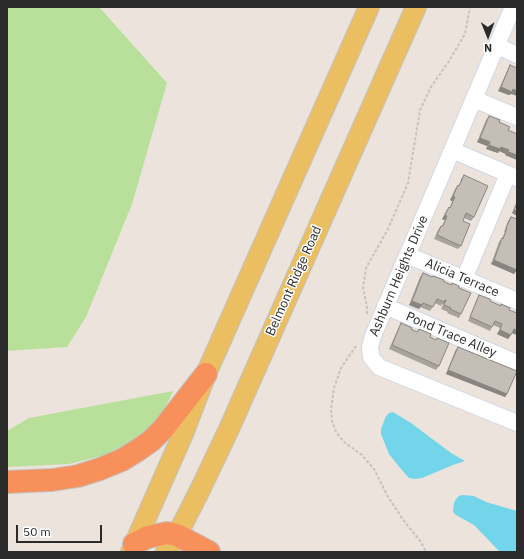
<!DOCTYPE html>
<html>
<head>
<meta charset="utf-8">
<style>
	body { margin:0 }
	#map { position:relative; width:524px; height:559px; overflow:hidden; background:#ebe3dc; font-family:"IBM Plex Sans",sans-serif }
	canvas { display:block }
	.frame { position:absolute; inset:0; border:8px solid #2a2a2a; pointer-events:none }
	.north { position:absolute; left:468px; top:16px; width:40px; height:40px; -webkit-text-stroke:3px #fff; paint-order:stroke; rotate:179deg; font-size:11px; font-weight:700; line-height:16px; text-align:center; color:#2a2a2a }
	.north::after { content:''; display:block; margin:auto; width:14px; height:18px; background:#2a2a2a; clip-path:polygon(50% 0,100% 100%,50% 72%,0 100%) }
	.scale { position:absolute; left:16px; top:525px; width:86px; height:18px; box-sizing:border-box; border:2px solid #2a2a2a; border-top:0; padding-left:5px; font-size:12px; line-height:14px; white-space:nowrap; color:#2a2a2a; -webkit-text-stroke:3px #fff; paint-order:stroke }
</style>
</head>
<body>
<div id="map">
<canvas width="524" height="559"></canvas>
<div class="frame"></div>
<div class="north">N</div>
<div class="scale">50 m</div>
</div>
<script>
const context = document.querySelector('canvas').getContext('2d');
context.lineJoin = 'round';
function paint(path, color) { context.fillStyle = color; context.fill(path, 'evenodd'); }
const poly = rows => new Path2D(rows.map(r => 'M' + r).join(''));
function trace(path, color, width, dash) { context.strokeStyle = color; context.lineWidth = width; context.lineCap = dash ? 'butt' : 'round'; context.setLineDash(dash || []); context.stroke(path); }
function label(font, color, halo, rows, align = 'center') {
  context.font = font + ' "IBM Plex Sans",sans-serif'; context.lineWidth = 3; context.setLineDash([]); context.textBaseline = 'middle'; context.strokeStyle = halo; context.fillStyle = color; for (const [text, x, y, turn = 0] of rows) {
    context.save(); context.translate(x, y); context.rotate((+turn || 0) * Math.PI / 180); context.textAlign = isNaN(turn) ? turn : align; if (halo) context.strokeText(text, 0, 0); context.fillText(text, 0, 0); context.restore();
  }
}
const green = poly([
	[7,7,99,7,167,83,132,204,86,317,67,347,7,351],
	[173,391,157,426,121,451,69,464,7,467,7,431,29,418]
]);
const water = poly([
	[393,412,411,423,451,453,465,461,453,465,422,478,415,479,409,478,400,468,389,454,381,434,381,429,386,416,389,413],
	[462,495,474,496,486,502,517,511,517,552,500,552,474,525,456,515,453,512,454,503,456,499,459,496]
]);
const path = poly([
	[367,314,367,307,363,288,366,268,388,229,408,183,420,110,431,87,449,61,465,34,470,7],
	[356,346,341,368,334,388,331,409,332,421,336,432,344,442,362,455,374,469,387,495,404,521,421,542,426,552]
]);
const minor = poly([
	[513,7,373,336,370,347,371,357,379,367,517,423],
	[497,46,517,55],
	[474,99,517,117],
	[452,150,517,178],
	[407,255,517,301],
	[464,279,508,174],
	[385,306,517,363]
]);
const major = poly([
	[131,552,183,434,206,374,369,7],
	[166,552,177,535,199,492,229,429,416,7]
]);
const highway = poly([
	[7,482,29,481,52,480,78,476,100,469,122,460,138,450,151,441,163,429,206,374],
	[134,544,148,537,167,533,177,535,209,552]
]);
const wall = poly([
	[510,65,511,94,509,95,498,91,508,69],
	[489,116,499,122,508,130,517,160,505,155,506,154,499,151,498,153,486,149,487,146,477,142,486,120],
	[464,175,474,217,471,221,464,218,463,221,461,246,458,249,434,239,438,230,441,226,442,226,445,220,442,219,446,211,449,207,450,207,452,201,450,200,455,189,458,185,459,186,461,179],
	[517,201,517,216,512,213],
	[511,217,516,219,517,217,517,269,514,274,491,264,499,242,502,238,505,232,504,232,508,221],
	[423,273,432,277,433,276,451,285,452,283,459,288,461,314,459,318,447,313,448,312,441,309,443,304,442,304,441,306,435,303,430,311,420,307,419,309,409,305,420,277],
	[479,295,490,301,500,306,501,304,509,310,512,333,508,339,497,334,500,328,493,325,490,331,468,321,477,299],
	[401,323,411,329,417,332,419,329,430,337,436,340,437,338,439,366,436,370,389,349,399,327],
	[458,347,507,394,505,397,446,374,455,351]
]);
const shadedWall = poly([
	[501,87,513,89,517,91,517,96,511,94,509,95,498,91],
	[480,138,490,142,487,146,477,142],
	[489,145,501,147,509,150,506,154,499,151,498,153,486,149],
	[508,152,517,155,517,160,505,155],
	[453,196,455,197,452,201,450,200],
	[514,210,517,211,517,216,512,213],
	[445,215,447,216,445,220,442,219],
	[494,260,517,270,514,274,491,264],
	[412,301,422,305,419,309,409,305],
	[514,329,517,330,517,335,511,333],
	[500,330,511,335,508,339,497,334],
	[448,370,507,394,505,397,446,374]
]);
const building = poly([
	[510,65,517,68,517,91,513,89,512,92,501,87,510,65],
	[489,116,500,120,499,122,510,127,508,130,517,134,517,155,508,152,509,150,501,147,500,149,489,145,490,142,480,138,489,116],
	[464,175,488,186,474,217,466,213,463,221,470,224,461,246,437,235,441,226,443,226,447,216,445,215,449,207,450,208,455,197,453,196,458,185,459,186,464,175],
	[517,203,517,211,514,210,517,203],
	[511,217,517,219,517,270,494,260,502,238,503,239,507,228,506,228,511,217],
	[423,273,432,277,433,276,444,280,443,281,451,285,452,283,459,286,459,288,471,293,461,314,450,309,451,308,444,305,446,300,445,300,444,302,437,299,433,307,423,303,422,305,412,301,423,273],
	[479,295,490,299,490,301,501,306,501,304,510,308,509,310,517,313,517,330,514,329,511,335,500,330,502,324,495,321,492,327,470,317,479,295],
	[401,323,412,328,411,329,417,332,419,329,431,334,430,337,436,340,437,338,449,343,439,366,392,345,401,323],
	[458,347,517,371,507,394,448,370,458,347]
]);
const streetNames = [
	["Ashburn Heights Drive",399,276,-67],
	["Alicia Terrace",462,278,23],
	["Belmont Ridge Road",294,281,-66],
	["Pond Trace Alley",451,335,23]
];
paint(green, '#b9e09a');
paint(water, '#73d5e9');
trace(minor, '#d1d6e2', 18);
trace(major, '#c3c3c3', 22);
trace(highway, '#c3c3c3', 24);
trace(path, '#c3c3c3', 2, [3, 2]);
trace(minor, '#fff', 16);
trace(major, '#ebbe61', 20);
trace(highway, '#f7905b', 22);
paint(wall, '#a9a39d');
paint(shadedWall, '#898580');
paint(building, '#c4beb7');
trace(building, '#898580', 1);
label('13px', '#2a2a2a', '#fff', streetNames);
</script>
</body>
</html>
